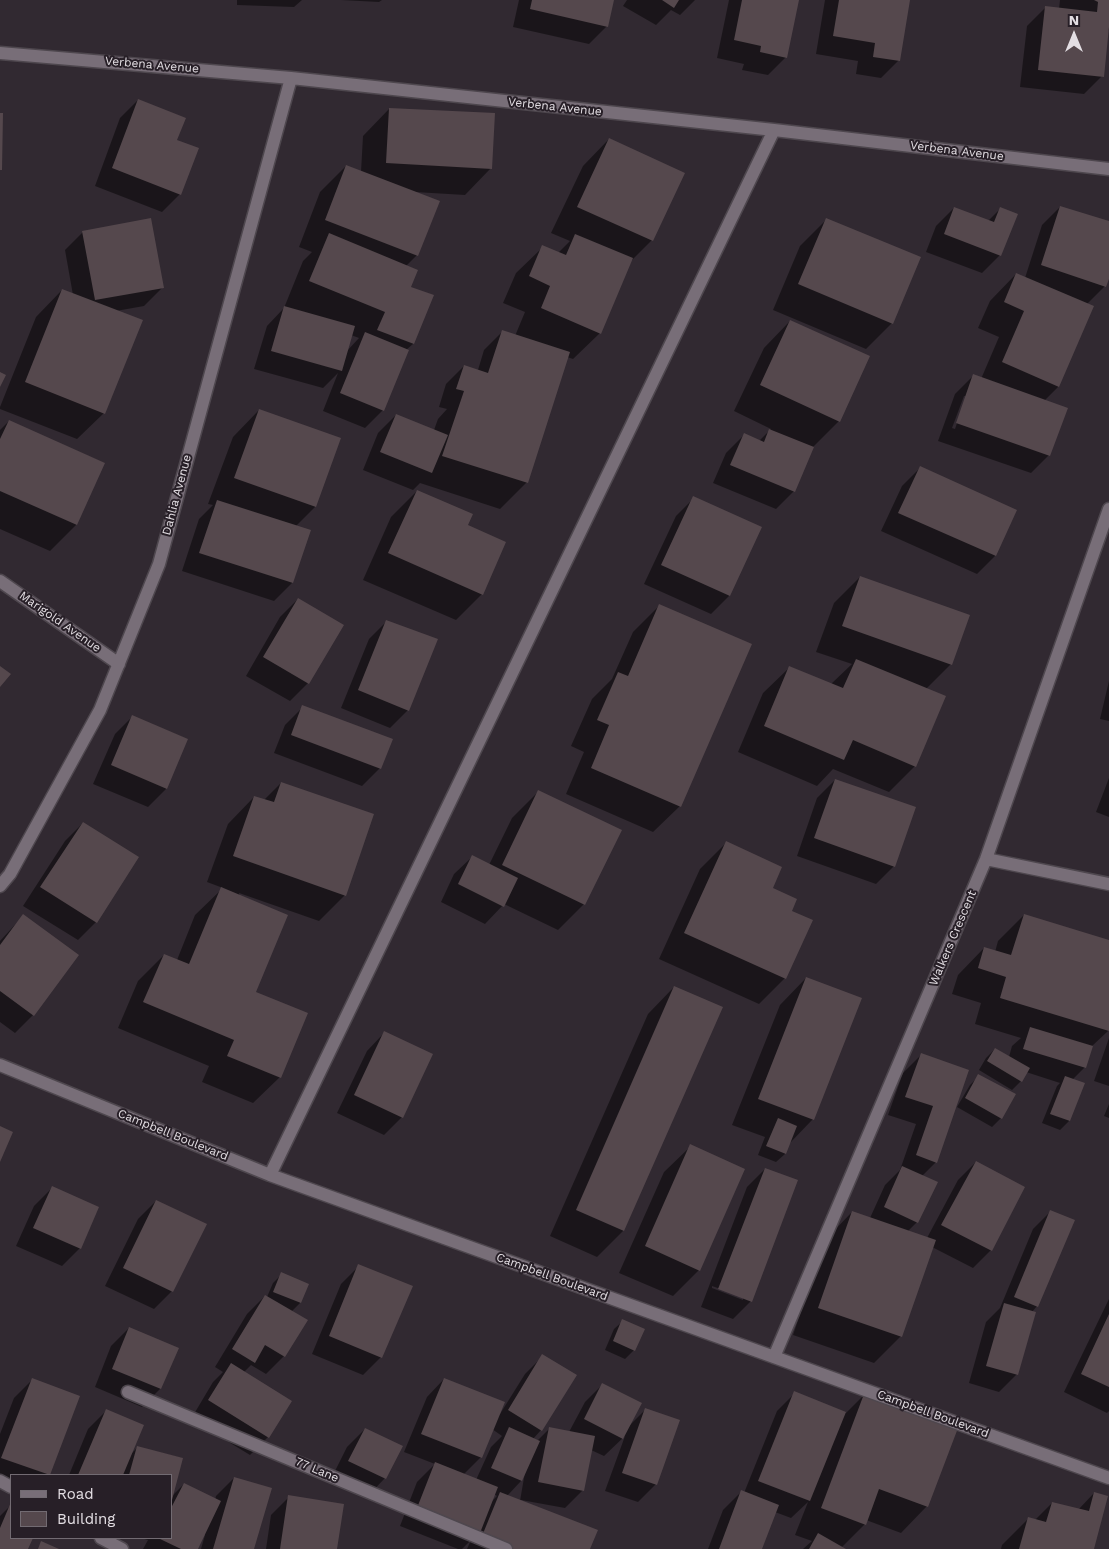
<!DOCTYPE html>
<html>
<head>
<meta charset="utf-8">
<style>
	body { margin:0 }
	#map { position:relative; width:1109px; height:1549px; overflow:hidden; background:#312931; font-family:"Work Sans",sans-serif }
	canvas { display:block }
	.legend { position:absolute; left:10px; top:1474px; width:162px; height:65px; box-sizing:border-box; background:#271f27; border:1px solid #726b72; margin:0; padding:6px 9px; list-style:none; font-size:15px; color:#e3dee3 }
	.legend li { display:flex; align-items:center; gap:10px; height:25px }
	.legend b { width:25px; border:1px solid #726b72 }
	.north { position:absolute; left:1049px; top:10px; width:50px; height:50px; -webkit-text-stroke:4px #271f27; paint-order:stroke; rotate:0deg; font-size:14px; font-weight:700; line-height:20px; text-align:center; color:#e3dee3 }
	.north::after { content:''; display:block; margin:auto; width:18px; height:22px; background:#e3dee3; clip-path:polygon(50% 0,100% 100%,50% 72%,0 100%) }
</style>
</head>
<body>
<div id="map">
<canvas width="1109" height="1549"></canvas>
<ul class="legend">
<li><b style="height:6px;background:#786e78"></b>Road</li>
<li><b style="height:14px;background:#55484d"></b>Building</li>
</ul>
<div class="north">N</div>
</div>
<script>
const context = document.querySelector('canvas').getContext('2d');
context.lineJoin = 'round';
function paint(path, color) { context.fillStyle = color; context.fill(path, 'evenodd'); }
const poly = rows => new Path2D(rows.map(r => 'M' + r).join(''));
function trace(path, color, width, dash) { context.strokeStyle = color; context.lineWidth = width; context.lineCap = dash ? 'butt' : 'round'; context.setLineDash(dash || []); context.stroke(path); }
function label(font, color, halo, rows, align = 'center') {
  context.font = font + ' "Work Sans",sans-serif'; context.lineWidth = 4; context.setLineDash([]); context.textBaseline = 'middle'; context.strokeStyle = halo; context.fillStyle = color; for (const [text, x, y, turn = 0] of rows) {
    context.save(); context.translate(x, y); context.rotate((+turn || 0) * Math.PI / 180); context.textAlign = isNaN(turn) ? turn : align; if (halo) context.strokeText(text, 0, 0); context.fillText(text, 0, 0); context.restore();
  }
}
const shadow = poly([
	[237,0,302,0,294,7,237,5],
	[341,0,382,0,379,2],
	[519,0,613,0,607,26,589,44,513,27],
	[627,0,695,0,680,15,671,10,656,25,623,6],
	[729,0,798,0,786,57,768,75,742,70,744,64,717,58],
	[825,0,909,0,899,60,881,78,856,74,858,61,816,54],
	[1060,0,1109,0,1109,30,1107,32,1102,76,1084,94,1020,87,1027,26,1045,8,1059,9],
	[138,100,176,140,180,194,162,212,95,186,120,118],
	[389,109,491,168,465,195,415,192,417,255,406,266,409,287,432,296,413,344,406,350,383,410,365,428,323,411,338,373,323,388,254,369,267,326,284,308,303,261,312,252,299,247,320,192,346,166,361,172,363,136],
	[351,335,359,338,346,352],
	[609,139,652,240,630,262,600,333,573,359,567,357,527,482,500,509,420,483,413,490,363,470,378,433,396,415,434,430,438,419,447,409,439,407,446,384,464,366,478,370,484,350,502,332,515,336,525,312,503,303,516,273,543,247,558,253,570,241,551,233,583,166],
	[1060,207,1109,223,1109,274,1105,286,1087,304,1093,307,1058,387,1044,401,1049,455,1031,473,938,441,955,394,973,376,981,379,999,337,978,328,990,301,1016,274,1025,278,1042,225],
	[964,396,966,396,955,429,952,428],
	[954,208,988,221,1000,209,1000,255,982,273,926,252,936,226],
	[827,219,892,323,866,349,773,310,800,246],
	[83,232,162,288,144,306,116,311,104,413,77,439,0,409,0,407,36,317,62,290,73,295,65,250],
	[790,321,868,357,839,421,812,448,794,491,776,509,713,483,726,453,744,435,759,441,771,429,734,411,764,348],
	[259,410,340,439,315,507,296,526,292,583,274,601,182,571,199,519,213,505,208,504,233,437],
	[9,421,104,463,76,525,50,551,0,529,0,430],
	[920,468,1016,511,995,556,977,574,881,531,902,486],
	[417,491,467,526,482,594,456,620,363,580,391,517],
	[694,498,729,596,711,614,644,584,676,516],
	[860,577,951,664,926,689,915,766,889,792,833,769,817,786,738,752,763,693,790,667,831,684,852,664,816,652,834,603],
	[298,599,308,683,290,701,246,676,280,617],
	[659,606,680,806,653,832,566,794,584,752,571,746,592,699,612,679,633,632],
	[387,621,408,710,390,728,341,708,369,639],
	[1109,681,1109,721,1100,719],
	[303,707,380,768,362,786,274,753,285,725],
	[133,716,187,739,166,789,148,807,93,784,115,734],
	[1109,778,1109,817,1096,812],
	[835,780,894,866,876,884,797,856,817,798],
	[281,783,345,895,319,921,239,893,254,992,280,1077,253,1103,202,1082,209,1066,118,1028,138,981,164,955,177,960,195,915,223,888,207,882,228,824,254,797,264,800],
	[539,791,584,904,558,930,504,904,485,924,441,902,454,874,472,857,489,865,512,818],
	[83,823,137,858,96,922,78,940,23,906,65,841],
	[726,843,772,888,790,912,785,978,759,1004,659,959,700,869],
	[1024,915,1109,941,1109,1026,1108,1031,1091,1047,1085,1067,1072,1080,1083,1084,1069,1121,1060,1130,1042,1123,1057,1086,1060,1083,1026,1072,1021,1081,1012,1090,979,1070,986,1058,995,1049,1009,1057,1012,1046,1021,1038,975,1024,981,1003,952,994,958,975,984,948,995,952,998,941],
	[23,916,33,1015,15,1033,0,1022,0,941],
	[806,978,813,1119,789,1144,785,1154,776,1162,758,1155,765,1137,732,1125,780,1005],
	[674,987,623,1231,597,1257,550,1236,648,1014],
	[384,1033,402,1117,384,1135,337,1113,367,1051],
	[1109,1038,1109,1086,1094,1081],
	[921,1055,968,1071,936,1162,922,1176,917,1222,908,1231,927,1238,958,1180,976,1162,991,1250,973,1268,932,1247,901,1336,874,1363,793,1335,826,1239,852,1212,870,1218,885,1185,900,1170,916,1124,888,1115,903,1073],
	[979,1076,1001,1118,992,1127,957,1107,970,1085],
	[1109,1104,1109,1118,1104,1116],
	[691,1146,699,1270,673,1296,619,1273,664,1172],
	[765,1169,751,1301,733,1319,701,1307,747,1187],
	[712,1286,743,1297,743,1300,712,1288],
	[52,1188,80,1248,62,1266,16,1246,34,1206],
	[156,1201,172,1291,154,1309,105,1286,138,1219],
	[1051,1211,1037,1306,1032,1312,1017,1374,999,1392,969,1383,986,1322,1000,1308,1033,1229],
	[359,1266,381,1357,363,1375,312,1354,341,1284],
	[282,1274,308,1284,300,1303,291,1312,284,1356,266,1374,251,1365,244,1372,268,1437,250,1455,191,1419,213,1382,223,1372,215,1367,247,1314,265,1296,267,1297,273,1283],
	[1109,1299,1109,1411,1107,1413,1064,1392],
	[623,1321,634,1350,625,1359,605,1350,614,1329],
	[129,1328,177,1348,160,1389,142,1407,95,1387,111,1346],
	[543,1356,575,1376,541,1430,533,1439,537,1441,550,1428,569,1432,585,1402,603,1384,629,1426,646,1409,656,1484,638,1502,605,1491,625,1436,604,1456,591,1450,583,1490,565,1508,521,1500,521,1501,589,1549,467,1549,471,1540,462,1549,458,1549,400,1526,417,1482,435,1464,404,1452,427,1397,444,1379,500,1414,525,1374],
	[492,1429,502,1436,491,1447,476,1480,463,1475,481,1457],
	[525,1472,520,1501,507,1496,521,1481],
	[494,1494,497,1496,490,1503],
	[32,1380,78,1397,49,1475,11,1475,11,1486,0,1482,0,1434,14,1398],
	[795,1393,846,1413,864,1395,927,1506,901,1533,866,1520,865,1524,841,1548,844,1549,803,1549,812,1541,795,1535,808,1502,791,1518,775,1512,761,1549,708,1549,723,1510,741,1492,744,1493,777,1411],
	[106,1411,130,1455,138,1447,182,1458,171,1497,171,1475,69,1475,88,1429],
	[365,1429,385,1478,368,1496,331,1479,347,1447],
	[234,1478,252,1549,201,1549,205,1535,204,1534,196,1549,143,1549,148,1540,141,1538,171,1538,171,1497,184,1484,215,1500,216,1496],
	[1094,1493,1093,1549,1001,1549,1002,1545,1028,1519,1035,1520,1052,1503,1078,1510],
	[289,1497,336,1549,266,1549,271,1515],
	[10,1506,11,1538,31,1538,27,1549,0,1549,0,1516]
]);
const building = poly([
	[532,0,614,0,608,27,530,9],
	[662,0,679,0,674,8],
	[742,0,799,0,787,58,760,52,761,46,734,40],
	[839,0,910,0,900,61,873,57,875,43,833,36],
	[1094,0,1109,0,1109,27,1104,77,1038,70,1045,6,1097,12,1098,2],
	[138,99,186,118,177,140,199,148,181,195,112,168],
	[389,108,495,113,492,169,386,163],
	[0,113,3,113,2,170,0,170],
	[609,138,685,173,653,241,577,207],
	[346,165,440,201,418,256,325,220],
	[1060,206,1109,221,1109,279,1106,287,1041,265],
	[954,207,994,222,1000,207,1018,214,1001,256,944,234],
	[151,218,164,288,95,300,82,231],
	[826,218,921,257,893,324,798,284],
	[329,233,418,270,411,287,434,295,414,344,377,330,385,312,309,281],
	[575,234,633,258,601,334,541,308,550,286,529,276,542,245,566,255],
	[1016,273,1094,306,1059,387,1002,362,1024,311,1004,302],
	[62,289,143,320,105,414,25,382],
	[284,306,355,326,342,371,271,351],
	[790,320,870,356,840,422,760,385],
	[502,330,570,352,528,483,442,456,464,391,456,389,464,365,488,373],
	[365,332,409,350,384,411,340,393],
	[0,372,6,375,0,387],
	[973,374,1068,408,1050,456,956,423],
	[259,409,341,438,316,507,234,478],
	[396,414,448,435,432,473,380,452],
	[9,420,105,463,77,525,0,491,0,439],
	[769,429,814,447,795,492,730,465,744,433,764,442],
	[920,466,1017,510,996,556,898,513],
	[417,490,473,514,468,525,506,542,483,595,388,553],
	[693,496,762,527,730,596,661,565],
	[217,500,311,530,293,583,199,553],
	[860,576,970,615,952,665,842,626],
	[298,598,344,625,309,684,263,657],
	[659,604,752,644,681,807,591,768,609,725,597,720,618,672,628,676],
	[386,620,438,639,409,711,358,690],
	[856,659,946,696,916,767,853,740,844,760,764,726,789,666,843,688],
	[0,666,11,674,0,687],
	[302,705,393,739,381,769,291,735],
	[132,715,188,739,167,789,111,765],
	[835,779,916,807,895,867,814,838],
	[281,782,374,814,346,896,233,856,254,796,274,802],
	[538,790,622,830,585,905,502,865],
	[83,822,139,857,97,923,40,887],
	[726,841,782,867,773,888,797,899,792,911,813,920,786,979,684,933],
	[472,855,518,878,504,907,458,884],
	[221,887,288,915,256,992,308,1013,281,1078,227,1056,234,1040,143,1002,164,954,189,964],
	[23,914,79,955,34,1016,0,991,0,945],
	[1024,914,1109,940,1109,1031,1000,998,1006,977,978,968,984,947,1011,955],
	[806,977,862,998,814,1120,758,1099],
	[674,986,723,1007,624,1231,576,1210],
	[1030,1027,1093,1046,1086,1068,1023,1049],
	[384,1031,433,1054,403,1118,354,1095],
	[995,1048,1030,1068,1022,1082,987,1061],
	[921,1053,969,1070,937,1163,916,1155,933,1106,905,1097],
	[978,1074,1016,1094,1002,1119,965,1098],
	[1065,1076,1085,1083,1070,1121,1050,1114],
	[778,1118,797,1126,786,1154,766,1146],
	[0,1126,13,1132,0,1162],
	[690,1144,745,1169,700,1271,645,1246],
	[976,1161,1025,1187,992,1251,941,1225],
	[902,1166,938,1182,918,1223,884,1207],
	[765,1168,798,1180,752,1302,718,1289],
	[52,1186,99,1207,81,1249,33,1228],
	[156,1200,207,1224,173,1292,123,1268],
	[1050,1210,1075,1220,1038,1307,1014,1297],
	[852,1211,936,1240,902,1337,818,1308],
	[358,1264,413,1286,382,1358,329,1336],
	[281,1272,309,1284,301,1303,273,1292],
	[265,1295,308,1320,285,1357,265,1345,255,1363,232,1349],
	[1004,1303,1036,1312,1018,1375,986,1366],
	[1109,1314,1109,1387,1081,1374],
	[622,1319,645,1329,635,1351,613,1341],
	[129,1327,179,1348,161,1389,112,1369],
	[542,1354,577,1375,542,1431,508,1410],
	[231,1363,292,1401,269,1438,208,1400],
	[32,1378,80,1396,50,1475,1,1458],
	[444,1378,505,1402,482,1458,421,1434],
	[602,1383,642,1403,623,1439,584,1419],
	[794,1391,846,1412,810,1501,758,1481],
	[864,1394,958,1428,928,1507,879,1489,866,1525,821,1508],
	[645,1408,680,1420,657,1485,622,1473],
	[106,1409,144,1425,123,1475,78,1475],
	[509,1427,540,1441,522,1481,491,1468],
	[549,1427,595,1436,584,1491,538,1482],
	[365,1428,403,1446,386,1479,348,1461],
	[137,1446,183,1458,172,1500,171,1475,129,1475],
	[435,1462,498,1487,480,1533,417,1508],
	[234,1477,272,1488,254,1549,213,1549],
	[184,1483,221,1501,198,1549,181,1549,158,1538,171,1538,171,1508],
	[741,1490,779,1505,762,1549,719,1549],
	[500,1492,598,1530,590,1549,513,1549,482,1536],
	[1094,1492,1108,1496,1094,1549,1019,1549,1028,1517,1046,1522,1052,1502,1089,1511],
	[288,1495,344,1504,337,1549,280,1549],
	[11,1502,11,1538,33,1538,28,1549,0,1549,0,1528],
	[818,1533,846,1549,809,1549],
	[41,1541,59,1549,38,1549]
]);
const street = poly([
	[0,53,291,78,774,130,1109,169],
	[0,581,119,664],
	[986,859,1109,884],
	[0,886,10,874,100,710,159,564,291,78],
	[0,1065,270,1175,1109,1478],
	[270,1175,774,130],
	[774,1357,986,859,1109,509],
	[128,1392,506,1549],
	[0,1481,11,1487],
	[101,1538,122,1549]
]);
const streetNames = [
	["Verbena Avenue",152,65,5],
	["Verbena Avenue",555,107,6],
	["Verbena Avenue",957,151,7],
	["Dahlia Avenue",177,495,-75],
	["Marigold Avenue",60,622,35],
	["Walkers Crescent",953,938,-67],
	["Campbell Boulevard",173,1135,22],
	["Campbell Boulevard",552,1277,20],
	["Campbell Boulevard",933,1414,20],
	["77 Lane",317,1470,23]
];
paint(shadow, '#0007');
paint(building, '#55484d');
trace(street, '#4e474e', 15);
trace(street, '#786e78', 12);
label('12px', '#e3dee3', '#271f27', streetNames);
</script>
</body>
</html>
